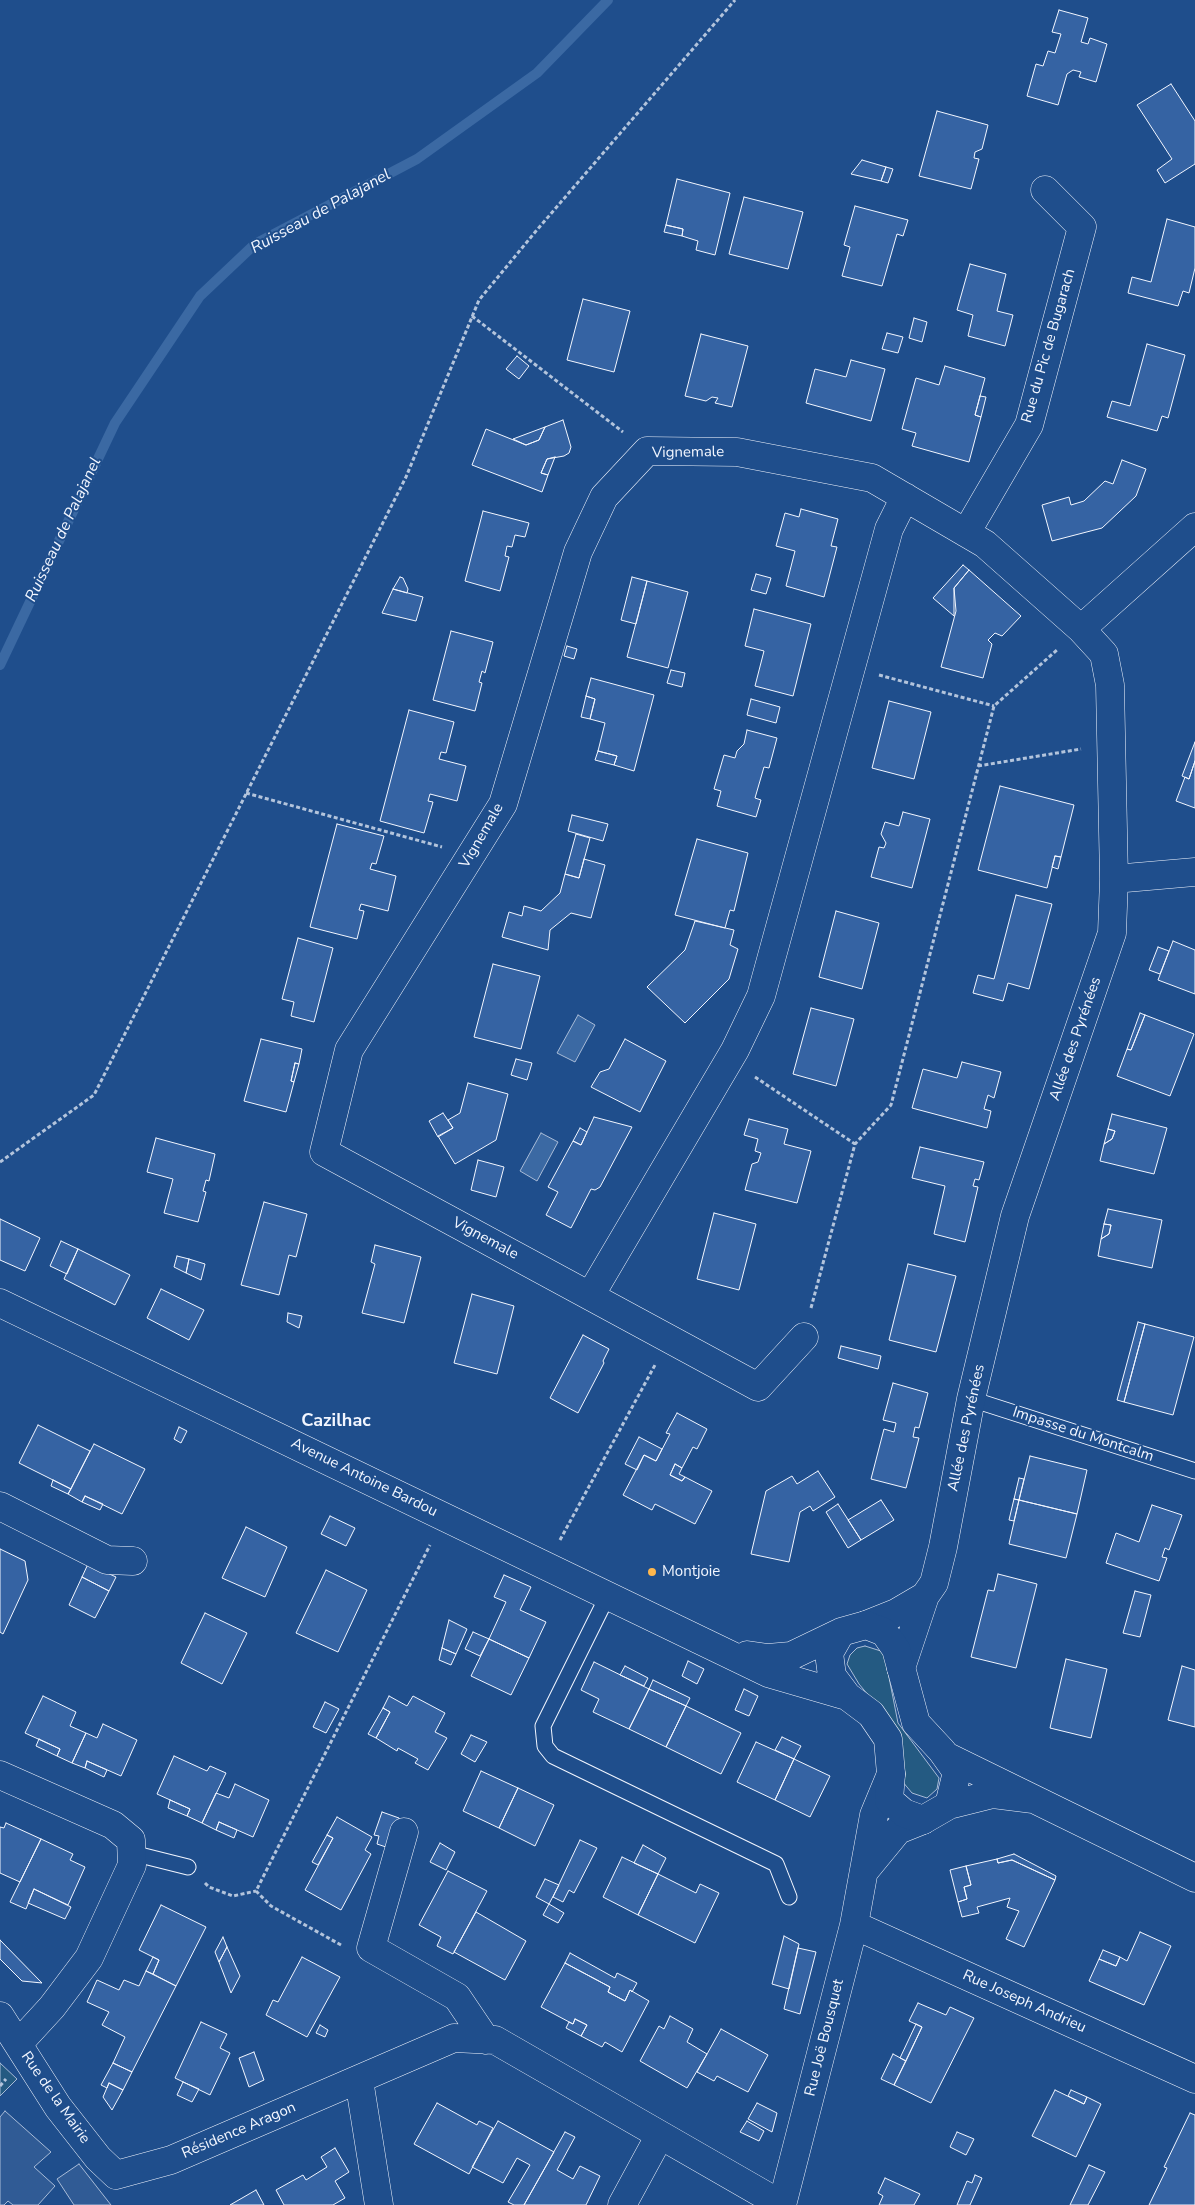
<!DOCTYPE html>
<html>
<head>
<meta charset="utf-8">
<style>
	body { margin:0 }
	canvas { display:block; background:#1f4e8c }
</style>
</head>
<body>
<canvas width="1195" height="2205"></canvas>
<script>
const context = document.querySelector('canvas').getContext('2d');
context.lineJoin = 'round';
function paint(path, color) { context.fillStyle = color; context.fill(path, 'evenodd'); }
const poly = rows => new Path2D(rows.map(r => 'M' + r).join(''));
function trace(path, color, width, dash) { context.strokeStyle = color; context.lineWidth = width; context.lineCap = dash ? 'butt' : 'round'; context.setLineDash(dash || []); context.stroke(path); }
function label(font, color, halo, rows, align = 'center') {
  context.font = font + ' "Nunito Sans",sans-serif'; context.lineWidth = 4; context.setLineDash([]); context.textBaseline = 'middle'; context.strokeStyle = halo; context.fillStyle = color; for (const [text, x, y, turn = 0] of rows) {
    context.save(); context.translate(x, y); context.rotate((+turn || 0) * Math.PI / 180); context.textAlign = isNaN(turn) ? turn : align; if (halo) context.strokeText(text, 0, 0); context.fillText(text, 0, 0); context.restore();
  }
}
const green = poly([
	[865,1646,884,1652,898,1723,939,1778,937,1789,927,1798,912,1793,902,1781,888,1719,859,1684,847,1664,850,1655,857,1648,865,1646],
	[0,2063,17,2079,0,2096,0,2063]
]);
const parking = poly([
	[5,2111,51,2152,34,2167,55,2186,38,2205,13,2205,8,2201,4,2205,0,2205,0,2117,5,2111],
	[79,2164,111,2205,74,2205,57,2179,79,2164]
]);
const water = poly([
	[578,1015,595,1025,575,1062,557,1053,578,1015],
	[541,1133,558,1142,537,1181,520,1171,541,1133]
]);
const stream = poly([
	[0,665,115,423,200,296,255,244,417,159,537,73,608,0]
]);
const building = poly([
	[1059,10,1088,18,1081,42,1088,44,1090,38,1107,44,1096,82,1079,77,1081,72,1073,70,1067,74,1058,105,1027,96,1036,64,1043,66,1048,51,1055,53,1061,34,1052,32,1059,10],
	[1171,84,1195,121,1195,164,1165,183,1157,170,1172,159,1137,105,1171,84],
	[937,111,988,125,982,149,975,152,974,158,979,159,971,189,919,176,937,111],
	[862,160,886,167,881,181,851,174,862,160],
	[886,167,893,169,888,183,881,181,886,167],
	[677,179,730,193,715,255,696,250,698,241,682,236,683,229,666,225,677,179],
	[744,197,803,212,788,269,729,254,744,197],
	[855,206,908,220,903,236,897,234,882,286,842,276,850,247,844,245,855,206],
	[1167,219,1195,227,1195,268,1189,293,1183,291,1178,306,1128,293,1132,277,1151,282,1167,219],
	[666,225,683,229,682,236,664,232,666,225],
	[970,264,1006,274,997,311,1013,315,1005,346,968,336,973,315,957,310,970,264],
	[583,299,630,311,614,372,567,360,583,299],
	[914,318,927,322,922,342,909,338,914,318],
	[887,333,903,337,898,353,882,349,887,333],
	[701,334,748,346,732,407,715,403,718,398,712,397,706,401,685,396,701,334],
	[1147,344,1185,355,1168,418,1162,416,1157,431,1107,417,1112,401,1130,406,1147,344],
	[517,356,529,366,519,379,506,369,517,356],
	[851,360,885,369,871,421,806,403,815,369,846,377,851,360],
	[945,366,985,378,975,415,981,417,969,462,912,446,916,433,902,429,916,378,939,385,945,366],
	[980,396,986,397,981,417,975,415,980,396],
	[563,420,571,447,569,453,564,456,547,459,541,473,548,475,542,492,472,465,486,429,526,445,539,440,545,427,563,420],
	[545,427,539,440,526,445,513,439,545,427],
	[555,457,548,475,541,473,547,459,555,457],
	[1122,460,1146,469,1136,496,1102,528,1052,541,1042,505,1069,497,1071,505,1084,501,1105,481,1113,484,1122,460],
	[801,509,838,519,831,546,837,547,824,597,786,586,795,551,776,546,785,513,799,517,801,509],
	[483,511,529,523,525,537,515,535,512,547,507,546,505,556,509,557,500,591,465,581,483,511],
	[963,565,969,570,954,588,954,616,933,598,963,565],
	[969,570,1021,616,1002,636,995,633,988,640,992,644,983,678,941,667,956,611,954,588,969,570],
	[756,574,771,578,766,594,751,590,756,574],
	[400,577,403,578,408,589,407,593,393,589,400,577],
	[632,577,647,581,636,624,621,620,632,577],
	[647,581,688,592,668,668,627,657,647,581],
	[393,589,423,597,416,621,382,613,393,589],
	[754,609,811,624,793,696,755,686,764,651,745,646,754,609],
	[451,631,493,642,485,673,482,671,479,682,482,683,475,711,433,700,451,631],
	[567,646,577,649,574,659,564,656,567,646],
	[671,670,685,673,682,687,667,683,671,670],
	[591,678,654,695,634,771,614,765,617,756,598,751,605,723,590,719,595,699,586,696,591,678],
	[586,696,595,699,590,719,581,717,586,696],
	[751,699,780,707,776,723,747,715,751,699],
	[889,701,931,712,914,779,872,768,889,701],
	[409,710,454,722,446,753,441,752,439,759,466,766,457,801,430,794,428,801,433,802,424,833,380,821,409,710],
	[747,730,777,738,769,768,764,767,755,798,761,800,756,817,717,806,721,791,714,789,724,755,735,758,737,751,744,744,747,730],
	[1195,742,1195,761,1189,779,1182,776,1195,742],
	[598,751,617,756,614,765,595,760,598,751],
	[1195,761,1195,808,1176,801,1185,777,1189,779,1195,761],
	[1000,786,1074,805,1061,857,1055,856,1047,888,978,870,1000,786],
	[903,812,930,819,912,888,871,877,879,847,884,848,886,843,881,834,885,822,899,826,903,812],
	[572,815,608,824,603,841,568,831,572,815],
	[337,824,384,836,376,864,372,863,370,869,396,876,388,911,361,904,359,910,364,911,357,939,310,927,337,824],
	[576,834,590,838,579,878,565,874,576,834],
	[697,839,748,853,734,911,730,910,725,928,675,915,697,839],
	[1055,856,1061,857,1058,869,1052,867,1055,856],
	[584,859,605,865,591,918,571,913,550,930,548,950,502,937,509,912,522,916,524,906,541,911,560,893,565,874,579,878,584,859],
	[1016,895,1052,904,1029,989,1008,983,1003,1001,973,993,978,975,994,979,1016,895],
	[836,911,879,923,862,989,819,977,836,911],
	[695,921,734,930,730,945,738,949,729,979,685,1023,647,987,685,950,695,921],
	[298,938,333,948,314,1022,291,1016,294,1002,282,999,298,938],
	[1173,941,1195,950,1195,994,1158,980,1173,941],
	[1158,947,1169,951,1160,974,1149,970,1158,947],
	[493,964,540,976,521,1049,474,1037,493,964],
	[811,1008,854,1019,836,1086,793,1074,811,1008],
	[1140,1013,1145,1015,1131,1050,1127,1049,1140,1013],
	[1145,1015,1194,1034,1170,1096,1117,1076,1127,1049,1131,1050,1145,1015],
	[261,1039,302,1049,299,1064,295,1063,291,1081,294,1082,286,1112,244,1101,261,1039],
	[625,1039,666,1061,640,1112,591,1087,600,1072,609,1069,625,1039],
	[516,1059,532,1063,527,1080,511,1075,516,1059],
	[962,1062,1001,1072,994,1098,988,1095,984,1109,991,1111,987,1128,912,1108,923,1069,957,1078,962,1062],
	[295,1063,299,1064,294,1082,291,1081,295,1063],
	[468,1083,508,1094,496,1140,455,1164,438,1136,453,1128,448,1120,460,1113,468,1083],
	[443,1113,453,1128,438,1137,429,1121,443,1113],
	[1112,1114,1167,1128,1154,1174,1100,1161,1104,1144,1112,1139,1115,1131,1108,1129,1112,1114],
	[594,1117,632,1127,600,1187,595,1190,591,1189,571,1228,546,1215,558,1192,548,1187,573,1141,581,1145,594,1117],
	[749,1119,788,1129,784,1144,811,1151,797,1203,745,1190,752,1164,758,1162,761,1153,755,1151,758,1139,744,1135,749,1119],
	[580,1128,587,1132,581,1145,573,1141,580,1128],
	[1108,1129,1115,1131,1112,1139,1104,1144,1108,1129],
	[156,1138,215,1154,209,1181,206,1180,203,1191,206,1192,198,1222,164,1213,173,1179,147,1172,156,1138],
	[920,1147,984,1162,979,1180,975,1179,973,1186,978,1187,965,1242,934,1234,945,1186,912,1178,920,1147],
	[478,1160,504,1167,496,1197,471,1190,478,1160],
	[264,1202,307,1214,296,1257,289,1255,279,1295,241,1285,264,1202],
	[1108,1209,1162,1220,1152,1268,1098,1256,1101,1239,1109,1234,1111,1225,1104,1224,1108,1209],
	[714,1213,756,1224,739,1290,697,1279,714,1213],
	[0,1219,40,1238,25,1271,0,1260,0,1219],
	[1104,1224,1111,1225,1109,1234,1101,1239,1104,1224],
	[61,1241,78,1249,67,1274,50,1266,61,1241],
	[375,1245,421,1257,404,1323,362,1313,375,1264,371,1262,375,1245],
	[78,1249,130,1275,115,1305,64,1279,78,1249],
	[177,1256,189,1259,186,1273,174,1267,177,1256],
	[189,1259,205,1264,201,1280,186,1273,189,1259],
	[908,1264,956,1276,936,1352,889,1340,908,1264],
	[161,1289,204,1310,189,1340,147,1318,161,1289],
	[472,1294,514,1306,497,1374,454,1363,472,1294],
	[288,1313,302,1316,299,1328,287,1322,288,1313],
	[1138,1322,1145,1324,1124,1402,1117,1400,1138,1322],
	[1145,1324,1194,1337,1173,1415,1124,1402,1145,1324],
	[583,1335,609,1349,603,1361,604,1363,578,1413,550,1398,583,1335],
	[841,1346,881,1356,878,1369,838,1358,841,1346],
	[893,1383,928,1393,919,1428,915,1427,913,1437,919,1438,906,1488,871,1479,884,1429,894,1432,896,1423,883,1420,893,1383],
	[677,1413,707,1429,697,1449,693,1447,682,1468,675,1464,670,1475,682,1481,685,1477,712,1491,695,1524,655,1504,652,1510,623,1495,644,1455,656,1461,670,1434,666,1433,677,1413],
	[38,1425,90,1451,71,1489,19,1463,38,1425],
	[179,1427,187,1431,181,1443,174,1439,179,1427],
	[639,1437,662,1449,656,1461,644,1455,637,1470,625,1464,639,1437],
	[94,1444,145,1469,122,1514,85,1496,82,1502,68,1494,94,1444],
	[1030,1456,1087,1470,1077,1514,1019,1500,1030,1456],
	[675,1464,682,1468,679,1474,685,1477,682,1481,670,1475,675,1464],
	[818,1471,835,1497,813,1511,810,1506,800,1512,789,1562,751,1554,766,1491,792,1476,797,1484,818,1471],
	[1019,1478,1024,1479,1019,1500,1014,1499,1019,1478],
	[53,1480,71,1489,68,1494,51,1486,53,1480],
	[85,1496,103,1504,100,1510,82,1502,85,1496],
	[1014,1499,1019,1500,1014,1521,1009,1520,1014,1499],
	[881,1500,894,1520,861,1540,848,1520,881,1500],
	[1019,1500,1077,1514,1066,1558,1009,1544,1019,1500],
	[838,1504,861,1540,848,1548,826,1512,838,1504],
	[1152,1505,1182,1515,1169,1550,1165,1548,1162,1557,1167,1558,1159,1581,1106,1563,1116,1533,1139,1542,1152,1505],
	[330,1516,355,1528,346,1546,321,1534,330,1516],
	[246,1527,287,1547,265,1597,222,1578,246,1527],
	[0,1549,25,1561,28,1580,3,1634,0,1632,0,1549],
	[88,1564,116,1577,109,1591,82,1577,88,1564],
	[326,1570,367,1590,338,1652,296,1633,326,1570],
	[998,1574,1037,1584,1016,1668,971,1657,988,1590,994,1591,998,1574],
	[504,1575,531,1587,520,1610,546,1622,529,1658,489,1639,506,1602,494,1597,504,1575],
	[82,1577,109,1591,95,1618,69,1605,82,1577],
	[1135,1591,1151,1595,1140,1637,1123,1633,1135,1591],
	[205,1613,247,1633,222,1684,181,1663,205,1613],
	[449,1620,467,1629,456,1654,442,1648,449,1620],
	[473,1632,489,1639,480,1656,465,1649,473,1632],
	[489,1639,529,1658,511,1695,471,1676,489,1639],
	[442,1648,456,1654,451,1665,439,1660,442,1648],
	[1066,1659,1107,1669,1091,1738,1050,1728,1066,1659],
	[688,1661,704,1669,697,1684,682,1676,688,1661],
	[594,1662,649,1689,629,1729,593,1712,599,1699,581,1690,594,1662],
	[625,1666,648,1678,644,1686,620,1675,625,1666],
	[1182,1666,1195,1670,1195,1727,1168,1720,1182,1666],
	[653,1680,690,1698,686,1706,649,1689,653,1680],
	[649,1689,686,1706,666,1747,629,1729,649,1689],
	[744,1689,758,1696,749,1716,735,1710,744,1689],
	[43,1696,76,1712,70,1726,86,1733,72,1763,57,1756,60,1749,25,1733,43,1696],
	[389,1696,407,1706,413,1696,445,1713,435,1732,447,1738,428,1770,415,1763,418,1759,398,1748,397,1751,376,1738,390,1712,383,1708,389,1696],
	[325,1702,339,1709,326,1733,313,1727,325,1702],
	[686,1706,741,1733,721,1774,666,1747,686,1706],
	[383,1708,390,1712,376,1738,368,1734,383,1708],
	[103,1724,137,1740,121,1776,87,1761,85,1768,72,1763,86,1733,97,1738,103,1724],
	[471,1735,487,1742,475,1762,461,1754,471,1735],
	[782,1737,801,1746,794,1759,775,1750,782,1737],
	[39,1739,60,1749,57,1756,36,1746,39,1739],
	[756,1742,794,1759,775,1800,737,1782,756,1742],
	[174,1756,207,1771,210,1766,226,1773,202,1823,187,1816,190,1809,157,1794,174,1756],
	[794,1759,830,1776,810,1817,775,1800,794,1759],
	[87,1761,107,1770,104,1777,85,1768,87,1761],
	[481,1771,518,1788,499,1828,463,1811,481,1771],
	[235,1784,269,1800,253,1837,219,1822,216,1830,202,1823,216,1793,229,1798,235,1784],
	[518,1788,554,1805,535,1846,499,1828,518,1788],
	[170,1800,190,1809,187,1816,168,1808,170,1800],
	[382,1812,399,1818,402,1826,395,1850,377,1844,379,1836,374,1835,382,1812],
	[337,1817,372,1837,365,1850,371,1854,341,1910,305,1890,333,1838,327,1835,337,1817],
	[219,1822,237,1830,234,1838,216,1830,219,1822],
	[6,1823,41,1839,20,1882,0,1873,0,1827,4,1828,6,1823],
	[327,1835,333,1838,318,1865,312,1862,327,1835],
	[41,1839,73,1854,70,1860,85,1867,68,1905,34,1889,26,1909,10,1902,41,1839],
	[580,1840,597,1848,574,1893,569,1890,563,1902,553,1897,580,1840],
	[440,1843,455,1852,446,1870,430,1862,440,1843],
	[643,1845,666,1858,658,1874,634,1863,643,1845],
	[1014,1854,1056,1876,1055,1880,1012,1860,998,1863,997,1859,1014,1854],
	[622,1857,658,1874,638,1915,603,1897,622,1857],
	[997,1859,998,1863,1012,1860,1055,1880,1024,1947,1006,1939,1019,1911,1007,1907,1010,1898,977,1907,979,1913,962,1917,958,1902,967,1899,964,1887,971,1885,966,1866,997,1859],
	[966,1866,971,1885,964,1887,967,1899,958,1902,950,1870,966,1866],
	[448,1871,487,1891,453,1954,437,1946,441,1937,419,1925,448,1871],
	[658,1874,696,1893,700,1884,719,1893,695,1943,638,1915,658,1874],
	[545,1879,559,1885,549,1904,536,1897,545,1879],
	[34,1889,71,1907,65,1919,28,1903,34,1889],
	[549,1904,564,1913,558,1923,543,1915,549,1904],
	[161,1905,206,1927,176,1986,153,1974,159,1960,139,1950,161,1905],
	[476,1912,526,1941,505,1980,454,1952,476,1912],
	[1140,1932,1171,1946,1144,2005,1089,1981,1099,1959,1116,1966,1120,1957,1127,1961,1140,1932],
	[784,1936,799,1944,789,1989,772,1984,784,1936],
	[223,1937,227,1947,219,1962,215,1952,223,1937],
	[0,1940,42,1983,22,1981,0,1959,0,1940],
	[227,1947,240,1976,231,1993,219,1962,227,1947],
	[798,1948,816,1952,800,2014,784,2009,798,1948],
	[1103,1950,1120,1957,1116,1966,1099,1959,1103,1950],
	[570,1953,615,1978,617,1973,637,1983,632,1992,630,1990,625,2001,608,1992,610,1987,565,1963,570,1953],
	[153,1957,159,1960,153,1974,146,1971,153,1957],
	[302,1957,340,1977,307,2037,266,2015,273,2000,278,2002,302,1957],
	[565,1963,610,1987,608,1992,625,2001,630,1990,649,2001,622,2052,605,2042,602,2047,581,2036,587,2025,575,2019,573,2024,541,2007,565,1963],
	[146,1971,176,1986,132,2072,113,2063,125,2037,102,2025,109,2012,87,2002,97,1980,119,1990,124,1980,139,1986,146,1971],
	[918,2003,946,2015,950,2007,974,2018,931,2103,894,2085,922,2027,909,2021,918,2003],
	[670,2016,693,2029,687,2042,707,2054,687,2088,640,2061,659,2026,664,2029,670,2016],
	[575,2019,587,2025,581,2036,566,2028,569,2022,573,2024,575,2019],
	[201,2022,227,2034,220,2048,230,2053,210,2095,175,2078,201,2022],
	[916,2024,922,2027,906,2061,900,2058,916,2024],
	[320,2025,328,2030,325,2037,316,2033,320,2025],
	[721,2029,768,2055,748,2092,717,2076,714,2081,697,2072,721,2029],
	[254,2052,264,2080,249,2087,239,2058,254,2052],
	[893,2054,906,2061,894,2085,881,2079,893,2054],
	[113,2063,132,2072,123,2090,109,2083,107,2088,101,2085,113,2063],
	[183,2082,199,2089,192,2102,177,2095,183,2082],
	[109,2083,123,2090,112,2110,103,2097,109,2083],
	[1055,2090,1084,2104,1087,2097,1101,2104,1076,2157,1032,2136,1055,2090],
	[1071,2090,1087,2097,1084,2104,1068,2096,1071,2090],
	[437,2103,477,2125,479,2121,493,2128,469,2174,414,2144,437,2103],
	[757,2103,777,2113,772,2132,748,2119,757,2103],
	[1190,2113,1195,2115,1195,2205,1149,2205,1167,2168,1164,2167,1190,2113],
	[498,2121,554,2152,524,2205,514,2205,508,2202,530,2165,517,2158,503,2183,472,2167,498,2121],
	[747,2121,764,2131,759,2141,740,2132,747,2121],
	[565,2132,575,2137,557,2170,573,2179,580,2166,600,2176,586,2205,524,2205,565,2132],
	[957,2132,974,2139,966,2155,950,2147,957,2132],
	[335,2148,349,2172,335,2181,345,2198,333,2205,284,2205,276,2190,303,2175,306,2180,327,2167,321,2157,335,2148],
	[1089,2165,1105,2172,1088,2205,1070,2205,1089,2165],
	[975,2175,982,2178,970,2205,957,2205,967,2181,972,2183,975,2175],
	[885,2178,920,2194,914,2205,879,2205,883,2196,878,2193,885,2178],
	[256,2190,264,2205,230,2205,256,2190]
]);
const path = poly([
	[472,316,623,432],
	[879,675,994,706],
	[978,766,1081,749],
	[246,793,442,847],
	[755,1077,855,1144],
	[0,1162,94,1095,406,477,479,300,536,231,735,0],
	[811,1308,855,1144,891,1105,994,706,1058,649],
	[560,1540,655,1365],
	[205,1883,209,1887,233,1896,256,1891],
	[341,1945,271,1906,256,1891,430,1545],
	[0,2086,6,2079]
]);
const service = poly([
	[971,1399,1195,1471],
	[608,1595,543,1726,545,1746,553,1756,776,1864,789,1897],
	[132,1853,188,1867]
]);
const minor = poly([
	[966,533,1029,425,1082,227,1045,190],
	[1114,879,1195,872],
	[590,1296,735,1050,761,996,889,529,905,497],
	[804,1337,758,1387,324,1152,349,1050,503,804,578,552,604,497,647,451,737,452,872,478,985,544,1081,629],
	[0,1506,107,1560,133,1561],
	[866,1625,896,1613,925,1596],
	[901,1668,925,1596,934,1583,943,1547,971,1399,1015,1216,1112,933,1114,879,1110,685,1104,654,1081,629,1195,527],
	[0,1775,113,1825,131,1840,132,1865,89,1958,52,2007,18,2044],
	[404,1832,371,1948,457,1997,486,2040],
	[866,1869,898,1830,923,1820],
	[854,1925,1195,2079],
	[0,2016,58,2107,98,2158,116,2175,171,2160,454,2038,495,2040,782,2205],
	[359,2080,379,2205],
	[622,2205,660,2135],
	[782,2205,854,1925,874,1815,891,1774]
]);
const tertiary = poly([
	[0,1303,768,1673,847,1696],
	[841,1632,829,1653,832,1676,847,1696,871,1714,888,1739,891,1774,889,1800,904,1813,923,1820,949,1805,993,1794,1033,1799],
	[747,1655,768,1658,791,1656,841,1632,866,1625,884,1632,896,1649,916,1723,942,1751,957,1772,949,1805],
	[946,1756,1195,1878]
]);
const markers = [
	[652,1572,5,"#ffb74d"]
];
const streetNames = [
	["Rue du Pic de Bugarach",1049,346,-74],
	["Vignemale",688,453,-1],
	["Vignemale",482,836,-60],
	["Allée des Pyrénées",1076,1039,-71],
	["Vignemale",485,1239,28],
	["Allée des Pyrénées",967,1428,-78],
	["Impasse du Montcalm",1083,1435,18],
	["Avenue Antoine Bardou",364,1478,26],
	["Rue Joseph Andrieu",1024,2002,24],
	["Rue Joë Bousquet",825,2038,-76],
	["Rue de la Mairie",55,2098,55],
	["Résidence Aragon",239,2131,-23]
];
const poiNames = [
	["Montjoie",662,1572]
];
const waterNames = [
	["Ruisseau de Palajanel",321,212,-29],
	["Ruisseau de Palajanel",64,530,-65]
];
const quarterNames = [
	["Cazilhac",336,1422]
];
paint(green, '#245a82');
trace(green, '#a8bbd7', 1);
paint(parking, '#305b95');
trace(parking, '#a8bbd7', 1);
paint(water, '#3b69a3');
trace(water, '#a8bbd7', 1);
trace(stream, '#3b69a3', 10);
paint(building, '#3563a3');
trace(building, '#f2f6ff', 1);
trace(service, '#f2f6ff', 17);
trace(minor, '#f2f6ff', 29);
trace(tertiary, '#f2f6ff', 29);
trace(path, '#b3c4dc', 3, [4, 2.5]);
trace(service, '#1f4e8c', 15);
trace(minor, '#1f4e8c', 28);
trace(tertiary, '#1f4e8c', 28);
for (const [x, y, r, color] of markers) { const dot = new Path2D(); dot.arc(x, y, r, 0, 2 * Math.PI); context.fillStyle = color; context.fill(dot); trace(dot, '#1f4e8c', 2); }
label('15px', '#f2f6ff', '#1f4e8c', streetNames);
label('15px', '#f2f6ff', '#1f4e8c', poiNames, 'left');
label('italic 16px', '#f2f6ff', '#1f4e8c', waterNames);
label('bold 18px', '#f2f6ff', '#1f4e8c', quarterNames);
</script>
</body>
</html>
